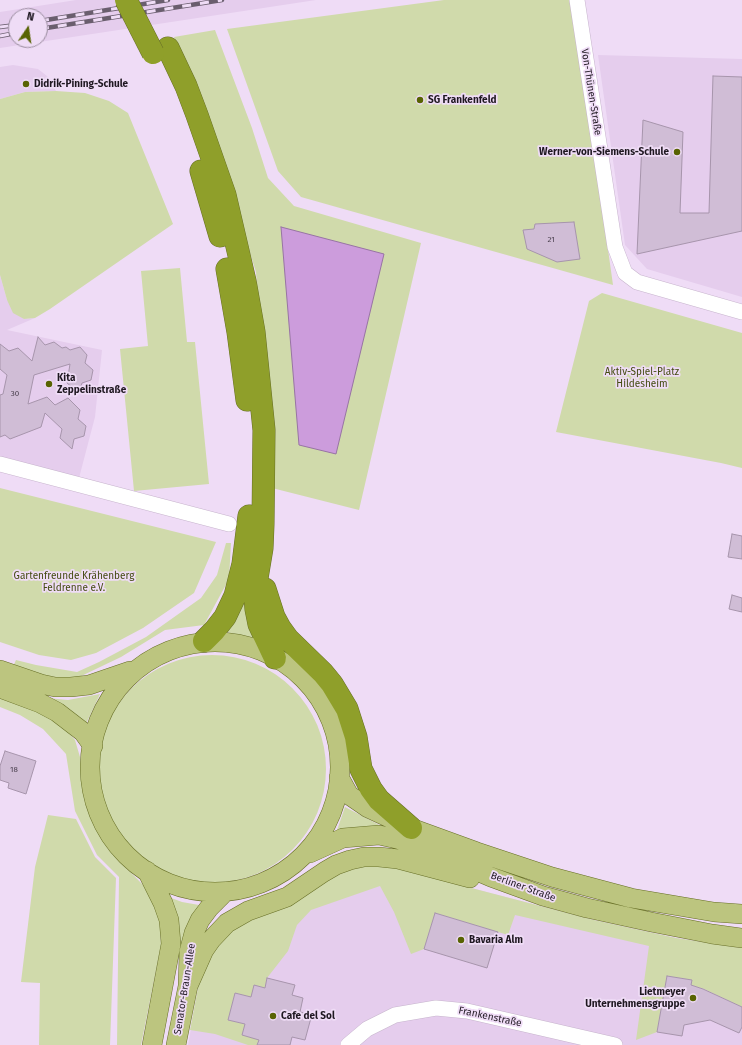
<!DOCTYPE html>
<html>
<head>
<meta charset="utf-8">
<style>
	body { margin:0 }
	#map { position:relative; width:742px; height:1045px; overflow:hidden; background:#efdcf6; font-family:"Fira Sans",sans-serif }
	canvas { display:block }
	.north { position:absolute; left:8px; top:8px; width:40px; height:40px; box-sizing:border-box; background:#efdcf6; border:1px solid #9b8da0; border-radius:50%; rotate:13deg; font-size:11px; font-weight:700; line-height:16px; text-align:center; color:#1e1720 }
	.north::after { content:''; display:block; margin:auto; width:14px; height:18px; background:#586302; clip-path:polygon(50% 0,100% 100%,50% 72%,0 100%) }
</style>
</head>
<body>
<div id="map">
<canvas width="742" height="1045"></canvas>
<div class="north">N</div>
</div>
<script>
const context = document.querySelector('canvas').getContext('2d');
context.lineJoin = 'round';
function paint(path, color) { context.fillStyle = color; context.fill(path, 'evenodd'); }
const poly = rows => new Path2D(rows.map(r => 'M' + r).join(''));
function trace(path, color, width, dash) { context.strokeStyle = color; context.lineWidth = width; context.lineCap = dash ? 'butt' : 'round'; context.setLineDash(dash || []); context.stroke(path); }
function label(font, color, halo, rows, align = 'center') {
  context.font = font + ' "Fira Sans",sans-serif'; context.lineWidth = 3.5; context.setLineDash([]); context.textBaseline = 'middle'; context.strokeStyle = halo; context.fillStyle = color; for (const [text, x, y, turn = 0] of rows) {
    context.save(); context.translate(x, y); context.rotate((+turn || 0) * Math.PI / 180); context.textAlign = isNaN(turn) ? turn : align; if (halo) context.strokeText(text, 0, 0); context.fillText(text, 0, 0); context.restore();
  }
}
const built = poly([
	[76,0,316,0,0,48,0,12],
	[16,16,40,16,40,40,16,40],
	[598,55,742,59,742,297,647,269,625,245],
	[13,65,38,69,47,76,56,91,25,92,0,99,0,67],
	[0,275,7,300,24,319,35,318,7,330,102,350,95,417,79,478,0,457],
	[391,867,594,920,676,938,742,948,742,1045,188,1045,201,972,208,955]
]);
const green = poly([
	[444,0,573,0,613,285,301,197,278,171,227,29],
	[215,30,252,128,268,178,294,206,421,243,359,510,272,488,256,272,198,89,174,37],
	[56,91,85,93,109,101,128,113,173,224,50,309,35,318,24,319,13,313,7,300,0,275,0,99,25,92],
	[180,268,187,342,195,342,209,484,134,491,120,349,148,346,141,271],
	[602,293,742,333,742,468,721,463,556,432,589,301],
	[0,488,216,542,194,593,143,628,96,653,71,660,39,655,0,642],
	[226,543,231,543,229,579,204,625,165,630,121,657,75,679,26,674,12,669,16,660,36,665,77,672,99,662,146,637,201,598,217,575],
	[244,597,244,605,250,617,257,640,227,632],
	'98 769a114 114 0 1 1 228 0a114 114 0 1 1-228 0Z',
	[0,691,62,725,75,740,80,757,86,804,108,849,144,886,160,917,161,946,141,1045,117,1045,119,877,97,855,75,811,66,754,43,729,20,715,0,707],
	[100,694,85,726,37,697,68,700],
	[345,807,389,830,336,833],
	[48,815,76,819,95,857,116,878,110,1045,39,1045,40,983,21,982,35,867],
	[374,866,391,867,594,920,676,938,742,948,742,1007,704,989,691,985,691,980,667,976,657,1032,636,1040,649,946,515,915,508,935,435,913,424,949,411,954,394,912,380,886,311,910,297,925,288,951,267,978,265,988,254,985,251,997,235,993,228,1020,245,1024,242,1035,259,1039,257,1045,248,1045,215,1034,190,1030,201,972,226,934,336,874,360,867],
	[166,896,182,902,199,905,185,931,180,961,175,919]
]);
const water = poly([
	[281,227,384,254,336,454,299,445,281,227]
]);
const building = poly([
	[713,76,742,77,742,231,637,254,643,120,683,132,680,213,709,213,713,76],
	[574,222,580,259,557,262,527,249,523,230,534,229,535,224,574,222],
	[38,337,45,345,54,342,62,348,66,347,70,350,80,347,87,355,85,363,93,370,91,380,82,383,79,393,67,383,70,364,34,375,28,404,47,397,55,405,68,398,80,410,78,419,86,426,84,436,74,439,72,449,60,438,62,429,45,413,41,427,10,439,5,435,0,437,0,395,3,394,7,375,0,369,0,344,9,351,18,348,32,361,38,337],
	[732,534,742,536,742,559,728,557,732,534],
	[732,595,742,598,742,612,729,609,732,595],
	[5,751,36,761,26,794,8,788,9,783,0,780,0,766,5,751],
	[435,913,498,932,487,968,424,949,435,913],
	[667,976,692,980,691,985,703,989,742,1007,742,1027,739,1033,710,1020,684,1025,682,1036,657,1032,667,976],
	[267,978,295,985,292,995,303,998,300,1012,312,1014,305,1040,292,1037,290,1045,257,1045,259,1040,242,1035,245,1024,228,1020,235,993,251,997,254,985,265,988,267,978]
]);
const minor = poly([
	[577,0,615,247,625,273,637,282,742,312],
	[0,464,229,524],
	[348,1045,367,1029,395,1015,436,1008,467,1011,615,1045]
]);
const major = poly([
	'90 767a125 125 0 1 1 250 0a125 125 0 1 1-250 0Z',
	[0,670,41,684,55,687,71,687,89,685,130,671],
	[0,688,40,703,57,712,83,732,93,746],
	[339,777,349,795,368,808,411,828,477,852,552,877,631,898,714,912,742,914],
	[310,853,343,838,379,835,397,839,416,845,491,877,543,896,587,908,651,922,712,934,742,938],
	[147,871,163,903,169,920,171,944,152,1045],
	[188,986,204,950,211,940,227,923,248,911,287,897,324,872,336,865,350,860,364,857,379,857,398,859,470,878],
	[176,1045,188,986,189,952,194,933,200,920,209,908,222,895]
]);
const highway = poly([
	[168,48,186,86,197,115,225,195,245,281,254,332,264,430,263,524,262,548,257,578,255,597,256,609,259,624,275,658],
	[201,171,220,236],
	[227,269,238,332,247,400],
	[265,589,274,617,280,628,288,639,323,673,332,684,347,709,356,737,361,769,371,789,379,800,411,828],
	[204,641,214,631,225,617,235,596,243,564,249,516]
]);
const rail = poly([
	[40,21,168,0],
	[0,27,16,25],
	[40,29,222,0],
	[0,36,16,33]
]);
const highwayBridge = poly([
	[126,0,153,53]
]);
const markers = [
	[26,84,4,"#586302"],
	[420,100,4,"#586302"],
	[677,152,4,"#586302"],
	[49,384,4,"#586302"],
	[461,940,4,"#586302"],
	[693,998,4,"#586302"],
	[273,1016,4,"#586302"]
];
const numberNames = [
	["21",551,240],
	["30",15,394],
	["18",14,770]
];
const poiNames = [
	["Didrik-Pining-Schule",34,84],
	["SG Frankenfeld",428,100],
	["Werner-von-Siemens-Schule",669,152,"right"],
	["Kita",57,378],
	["Zeppelinstraße",57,390],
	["Bavaria Alm",469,940],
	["Lietmeyer",685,992,"right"],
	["Unternehmensgruppe",685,1004,"right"],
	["Cafe del Sol",281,1016]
];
const streetNames = [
	["Von-Thünen-Straße",591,92,81],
	["Berliner Straße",523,887,20],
	["Senator-Braun-Allee",185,989,-81],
	["Frankenstraße",490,1017,12]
];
const parkNames = [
	["Aktiv-Spiel-Platz",642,372],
	["Hildesheim",642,384],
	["Gartenfreunde Krähenberg",74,576],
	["Feldrenne e.V.",74,588]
];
paint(built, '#e5cded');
paint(green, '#d0daab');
paint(water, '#cc9cdc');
trace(water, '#9874a4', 1);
paint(building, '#d0bdd6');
trace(building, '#a795ac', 1);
trace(minor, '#c7b4cd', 16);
trace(major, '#676f26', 20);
trace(highway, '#676f26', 23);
trace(minor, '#fff', 15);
trace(major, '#bcc57f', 19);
trace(highway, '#8f9f2a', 22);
trace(rail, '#6a5e6e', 4.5);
trace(rail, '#efdcf6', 3, [9]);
trace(highwayBridge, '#676f26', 23, []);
trace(highwayBridge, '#8f9f2a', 22);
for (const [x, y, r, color] of markers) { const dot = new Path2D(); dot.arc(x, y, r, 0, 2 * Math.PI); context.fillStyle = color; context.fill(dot); trace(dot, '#efdcf6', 1.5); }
label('8px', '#4a404e', null, numberNames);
label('bold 10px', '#1e1720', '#efdcf6', poiNames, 'left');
label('10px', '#1e1720', '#efdcf6', streetNames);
label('10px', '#434b10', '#efdcf6', parkNames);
</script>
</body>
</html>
